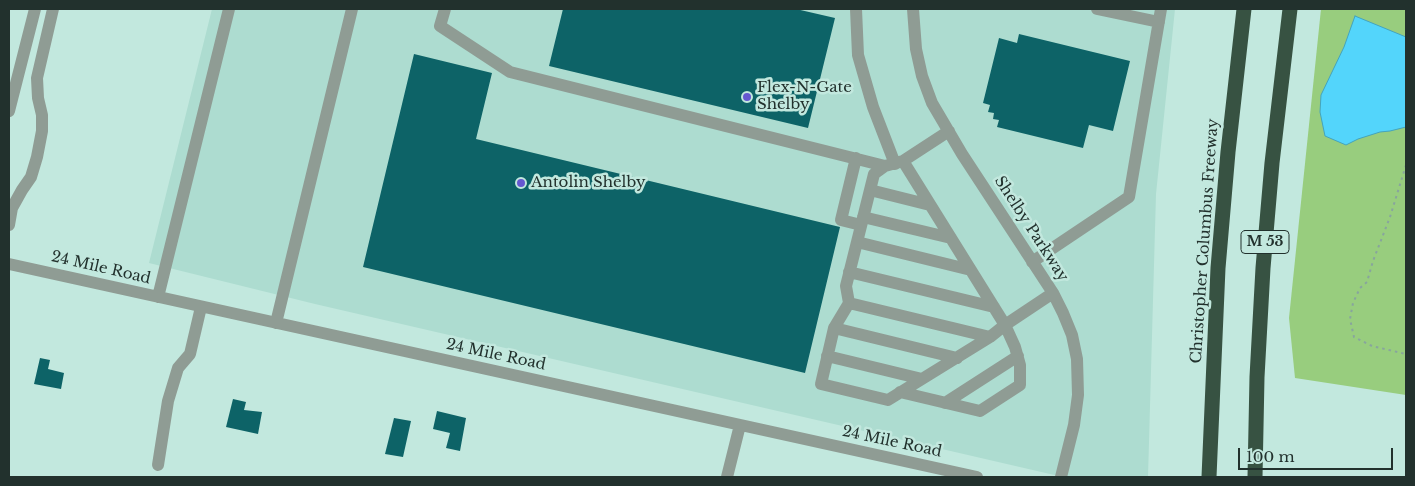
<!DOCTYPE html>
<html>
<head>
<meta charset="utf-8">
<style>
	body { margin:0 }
	#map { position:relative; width:1415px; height:486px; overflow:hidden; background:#c2e8de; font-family:"Libre Baskerville",serif }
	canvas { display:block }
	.frame { position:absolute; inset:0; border:10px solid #22312d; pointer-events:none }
	.scale { position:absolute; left:1238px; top:448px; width:155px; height:22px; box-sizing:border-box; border:2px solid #22312d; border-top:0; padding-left:6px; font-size:15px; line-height:18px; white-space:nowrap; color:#22312d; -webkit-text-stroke:4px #c2e8de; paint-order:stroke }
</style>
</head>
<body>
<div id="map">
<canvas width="1415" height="486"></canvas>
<div class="frame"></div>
<div class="scale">100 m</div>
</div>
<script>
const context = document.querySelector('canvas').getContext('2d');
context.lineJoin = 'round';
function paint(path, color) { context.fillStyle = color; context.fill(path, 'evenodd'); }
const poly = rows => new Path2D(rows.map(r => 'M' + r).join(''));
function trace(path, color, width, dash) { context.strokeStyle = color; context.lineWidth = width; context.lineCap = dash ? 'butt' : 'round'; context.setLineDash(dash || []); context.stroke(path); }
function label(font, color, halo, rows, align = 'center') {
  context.font = font + ' "Libre Baskerville",serif'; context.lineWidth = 5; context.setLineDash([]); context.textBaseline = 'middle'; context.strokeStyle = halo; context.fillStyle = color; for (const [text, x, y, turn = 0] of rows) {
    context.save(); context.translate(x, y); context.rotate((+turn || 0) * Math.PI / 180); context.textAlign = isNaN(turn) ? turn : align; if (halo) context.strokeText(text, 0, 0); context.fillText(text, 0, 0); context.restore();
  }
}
const built = poly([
	[212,9,1175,9,1156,194,1148,477,1063,477,315,304,149,263]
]);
const green = poly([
	[1321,9,1406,9,1406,395,1295,378,1289,318]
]);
const water = poly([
	[1355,16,1406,37,1406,127,1390,131,1380,132,1358,139,1346,145,1325,136,1320,112,1321,95,1344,47,1355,16]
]);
const building = poly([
	[563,9,796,9,835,18,808,128,549,66],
	[1019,34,1130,61,1113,131,1089,125,1083,148,997,127,999,120,993,119,994,113,988,112,990,105,983,103,999,38,1017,43],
	[414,54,492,73,476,139,840,227,805,373,363,267],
	[40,358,50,360,48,369,64,373,61,389,34,384],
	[233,399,246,402,244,410,262,412,258,434,226,427],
	[437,411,466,418,460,451,446,448,450,433,433,429],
	[394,418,411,421,403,457,385,454]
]);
const path = poly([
	[1406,165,1390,217,1373,261,1367,282,1360,288,1353,303,1350,319,1354,337,1372,346,1406,354]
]);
const minor = poly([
	[445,9,440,26,510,72,885,166,903,161,949,131],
	[856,9,858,55,873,107,895,164],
	[913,9,916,49,922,76,932,103,962,154,1053,293,1063,313,1072,335,1077,359,1078,395,1074,425,1061,477],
	[1097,9,1159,22],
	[9,111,35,9],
	[856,158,841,220,861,225],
	[885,166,874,174,846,286,849,303,834,328,821,384,888,400,990,337,1005,325,1053,293],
	[870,190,930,205],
	[863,217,951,238],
	[9,225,12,208,22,190,31,177,37,157,42,131,42,115,38,98,37,78,53,9],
	[857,242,971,270],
	[1032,262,1129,197,1161,9],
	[9,264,977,477],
	[849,272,994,307],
	[158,297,229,9],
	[849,303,990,337],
	[276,323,352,9],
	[834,328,957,358],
	[827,356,922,379],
	[900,392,980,411,1020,385,1020,365,1015,347,1005,325,903,161],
	[945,403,1018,356],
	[158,465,168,401,178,368,190,354,201,307],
	[727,477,740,425]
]);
const highway = poly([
	[1209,477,1218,268,1228,152,1244,9],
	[1255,477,1257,377,1263,268,1272,163,1290,9]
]);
const markers = [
	[747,97,5,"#6557d0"],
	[521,183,5,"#6557d0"]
];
const shields = [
	[1265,242,48]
];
const shieldNames = [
	["M 53",1265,242]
];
const poiNames = [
	["Flex-N-Gate",757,88],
	["Shelby",757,105],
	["Antolin Shelby",531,183]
];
const streetNames = [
	["Shelby Parkway",1031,229,57],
	["Christopher Columbus Freeway",1205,241,-86],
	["24 Mile Road",101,268,13],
	["24 Mile Road",496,355,12],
	["24 Mile Road",892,442,12]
];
paint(built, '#addcd0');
paint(green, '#98cd7e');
paint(water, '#53d5fb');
trace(water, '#44a4bd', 1);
paint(building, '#0d6367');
trace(path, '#88a59d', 2, [2.5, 4]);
trace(minor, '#8f9c94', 12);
trace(highway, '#375242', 15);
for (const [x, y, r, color] of markers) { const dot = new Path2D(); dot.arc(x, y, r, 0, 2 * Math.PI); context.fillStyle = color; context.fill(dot); trace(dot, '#c2e8de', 2); }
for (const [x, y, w] of shields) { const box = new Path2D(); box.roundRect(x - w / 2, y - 11.5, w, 23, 4); context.fillStyle = '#c2e8de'; context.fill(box); trace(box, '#22312d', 1); }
label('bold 14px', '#22312d', null, shieldNames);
label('15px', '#22312d', '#c2e8de', poiNames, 'left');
label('15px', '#22312d', '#c2e8de', streetNames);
</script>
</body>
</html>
